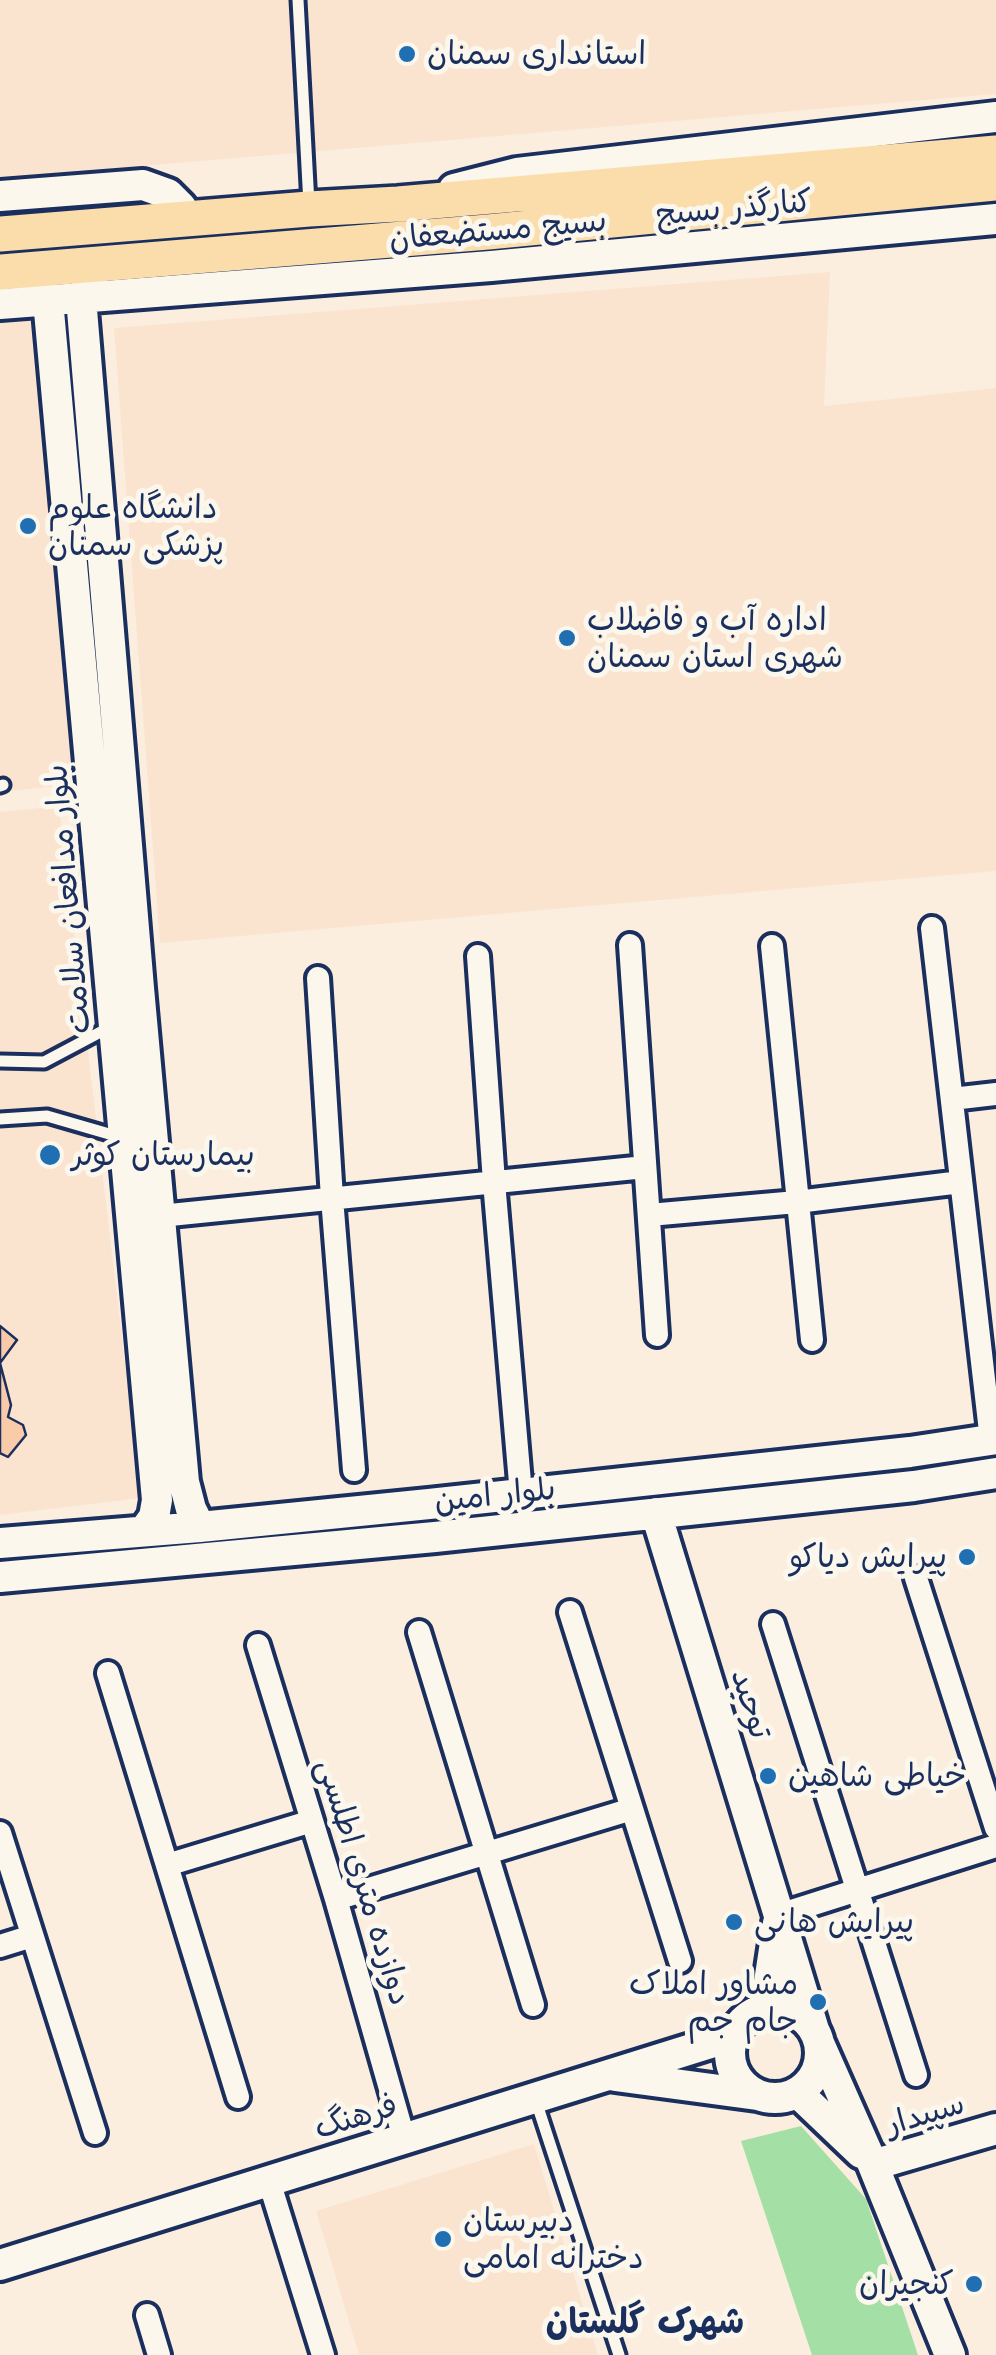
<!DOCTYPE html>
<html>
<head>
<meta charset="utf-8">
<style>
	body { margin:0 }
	canvas { display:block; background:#fbeedf }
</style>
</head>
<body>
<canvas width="996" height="2355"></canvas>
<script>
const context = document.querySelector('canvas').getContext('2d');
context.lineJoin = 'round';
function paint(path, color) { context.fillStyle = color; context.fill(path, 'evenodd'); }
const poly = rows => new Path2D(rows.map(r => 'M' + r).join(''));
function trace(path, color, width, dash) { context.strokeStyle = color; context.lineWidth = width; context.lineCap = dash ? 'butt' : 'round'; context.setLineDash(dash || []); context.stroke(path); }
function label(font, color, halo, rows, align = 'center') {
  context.font = font + ' Mali,"Playpen Sans Arabic",sans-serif'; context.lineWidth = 10; context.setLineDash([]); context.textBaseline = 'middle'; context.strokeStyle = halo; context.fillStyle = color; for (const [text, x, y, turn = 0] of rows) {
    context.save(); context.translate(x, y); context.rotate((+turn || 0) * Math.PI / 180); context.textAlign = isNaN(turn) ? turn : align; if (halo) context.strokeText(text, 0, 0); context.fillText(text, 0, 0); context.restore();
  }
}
const built = poly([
	[0,0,996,0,996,94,0,178],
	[830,272,824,406,996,388,996,871,160,943,114,328],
	[37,318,75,729,66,785,0,792,0,322],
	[59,806,141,1498,0,1515,0,812],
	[534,2144,598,2355,359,2355,316,2211]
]);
const green = poly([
	[801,2126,866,2199,918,2355,812,2355,741,2141]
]);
const building = poly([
	[0,1326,17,1340,0,1363,11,1405,8,1417,23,1425,26,1435,8,1457,0,1453,0,1326]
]);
const lane = poly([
	[298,0,309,204],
	[0,786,3,785],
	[0,1061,44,1062,110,1027],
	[0,1119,47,1116,123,1138],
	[536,2101,619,2355]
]);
const street = poly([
	[932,928,991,1440],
	[630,945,657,1335],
	[772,946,812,1340],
	[478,956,494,1182,521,1494],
	[318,978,332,1198,354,1470],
	[952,1099,996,1094],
	[649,1215,797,1202,961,1182],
	[160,1216,645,1167],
	[916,1578,996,1828],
	[570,1612,680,1961],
	[773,1624,916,2075],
	[419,1632,533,2005],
	[258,1645,336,1899,404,2138],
	[108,1673,238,2097],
	[0,1833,95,2133],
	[167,1865,312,1821],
	[336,1899,632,1809],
	[779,1915,996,1846],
	[0,1946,32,1936],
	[269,2181,323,2355],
	[147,2315,159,2355]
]);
const secondary = poly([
	[454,189,517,173,996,117],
	[0,196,143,185,168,194,181,207,186,220],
	[98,265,81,298,139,988,184,1482,191,1509,200,1527],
	[18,271,48,300,157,1500,154,1517,144,1531],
	[0,304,491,266,996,219],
	[656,1513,814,2030],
	[0,1543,200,1527,429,1504,910,1452,996,1439],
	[0,1577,435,1537,914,1486,996,1473],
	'730 2053a45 45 0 1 1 90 0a45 45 0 1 1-90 0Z',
	[765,2009,778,1923],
	[819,2043,873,2165,950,2355],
	[615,2076,757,2095],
	[798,2093,861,2153],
	[873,2165,996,2129],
	[0,2265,733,2036]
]);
const primary = poly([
	[0,234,309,209,398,204,996,153],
	[0,272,488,232,996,183]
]);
const markers = [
	[407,54,10,"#1f6fb2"],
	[28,526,10,"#1f6fb2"],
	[567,638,10,"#1f6fb2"],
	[50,1155,12,"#1f6fb2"],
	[967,1557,10,"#1f6fb2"],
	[768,1776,10,"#1f6fb2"],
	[734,1922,10,"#1f6fb2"],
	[818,2002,10,"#1f6fb2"],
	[443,2239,10,"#1f6fb2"],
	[974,2284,10,"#1f6fb2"]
];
const poiNames = [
	["استانداری سمنان",427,54],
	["دانشگاه علوم",48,508],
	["پزشکی سمنان",48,545],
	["اداره آب و فاضلاب",587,620],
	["شهری استان سمنان",587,657],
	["بیمارستان کوثر",72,1155],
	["پیرایش دیاکو",947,1557,"right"],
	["خیاطی شاهین",788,1776],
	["پیرایش هانی",754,1922],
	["مشاور املاک",798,1984,"right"],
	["جام جم",798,2021,"right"],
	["دبیرستان",463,2221],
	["دخترانه امامی",463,2258],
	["کنجیران",954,2284,"right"]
];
const streetNames = [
	["کنارگذر بسیج",734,208,-5],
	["بسیج مستضعفان",498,230,-5],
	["بلوار مدافعان سلامت",68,899,-95],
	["بلوار امین",495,1495,-6],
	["توحید",751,1704,73],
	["دوازده متری اطلسی",364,1882,73],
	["سپیدار",925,2114,-17],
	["فرهنگ",356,2117,-17]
];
const neighbourhoodNames = [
	["شهرک گلستان",645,2322]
];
paint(built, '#fbe4cf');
paint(green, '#a4e0a6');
paint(building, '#facba9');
trace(building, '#1b2f5e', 2.5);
trace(lane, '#1b2f5e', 19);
trace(street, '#1b2f5e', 30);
trace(secondary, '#1b2f5e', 38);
trace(primary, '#1b2f5e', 42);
trace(lane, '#fbf7ec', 11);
trace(street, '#fbf7ec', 22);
trace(secondary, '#fbf7ec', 30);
trace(primary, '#faddab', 35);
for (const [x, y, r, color] of markers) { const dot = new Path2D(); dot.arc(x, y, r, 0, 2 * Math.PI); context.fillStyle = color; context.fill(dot); trace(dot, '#fbf7ec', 4); }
label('32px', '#1b2f5e', '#fbf7ec', poiNames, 'left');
label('32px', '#1b2f5e', '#fbf7ec', streetNames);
label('bold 35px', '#1b2f5e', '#fbf7ec', neighbourhoodNames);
</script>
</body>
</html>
